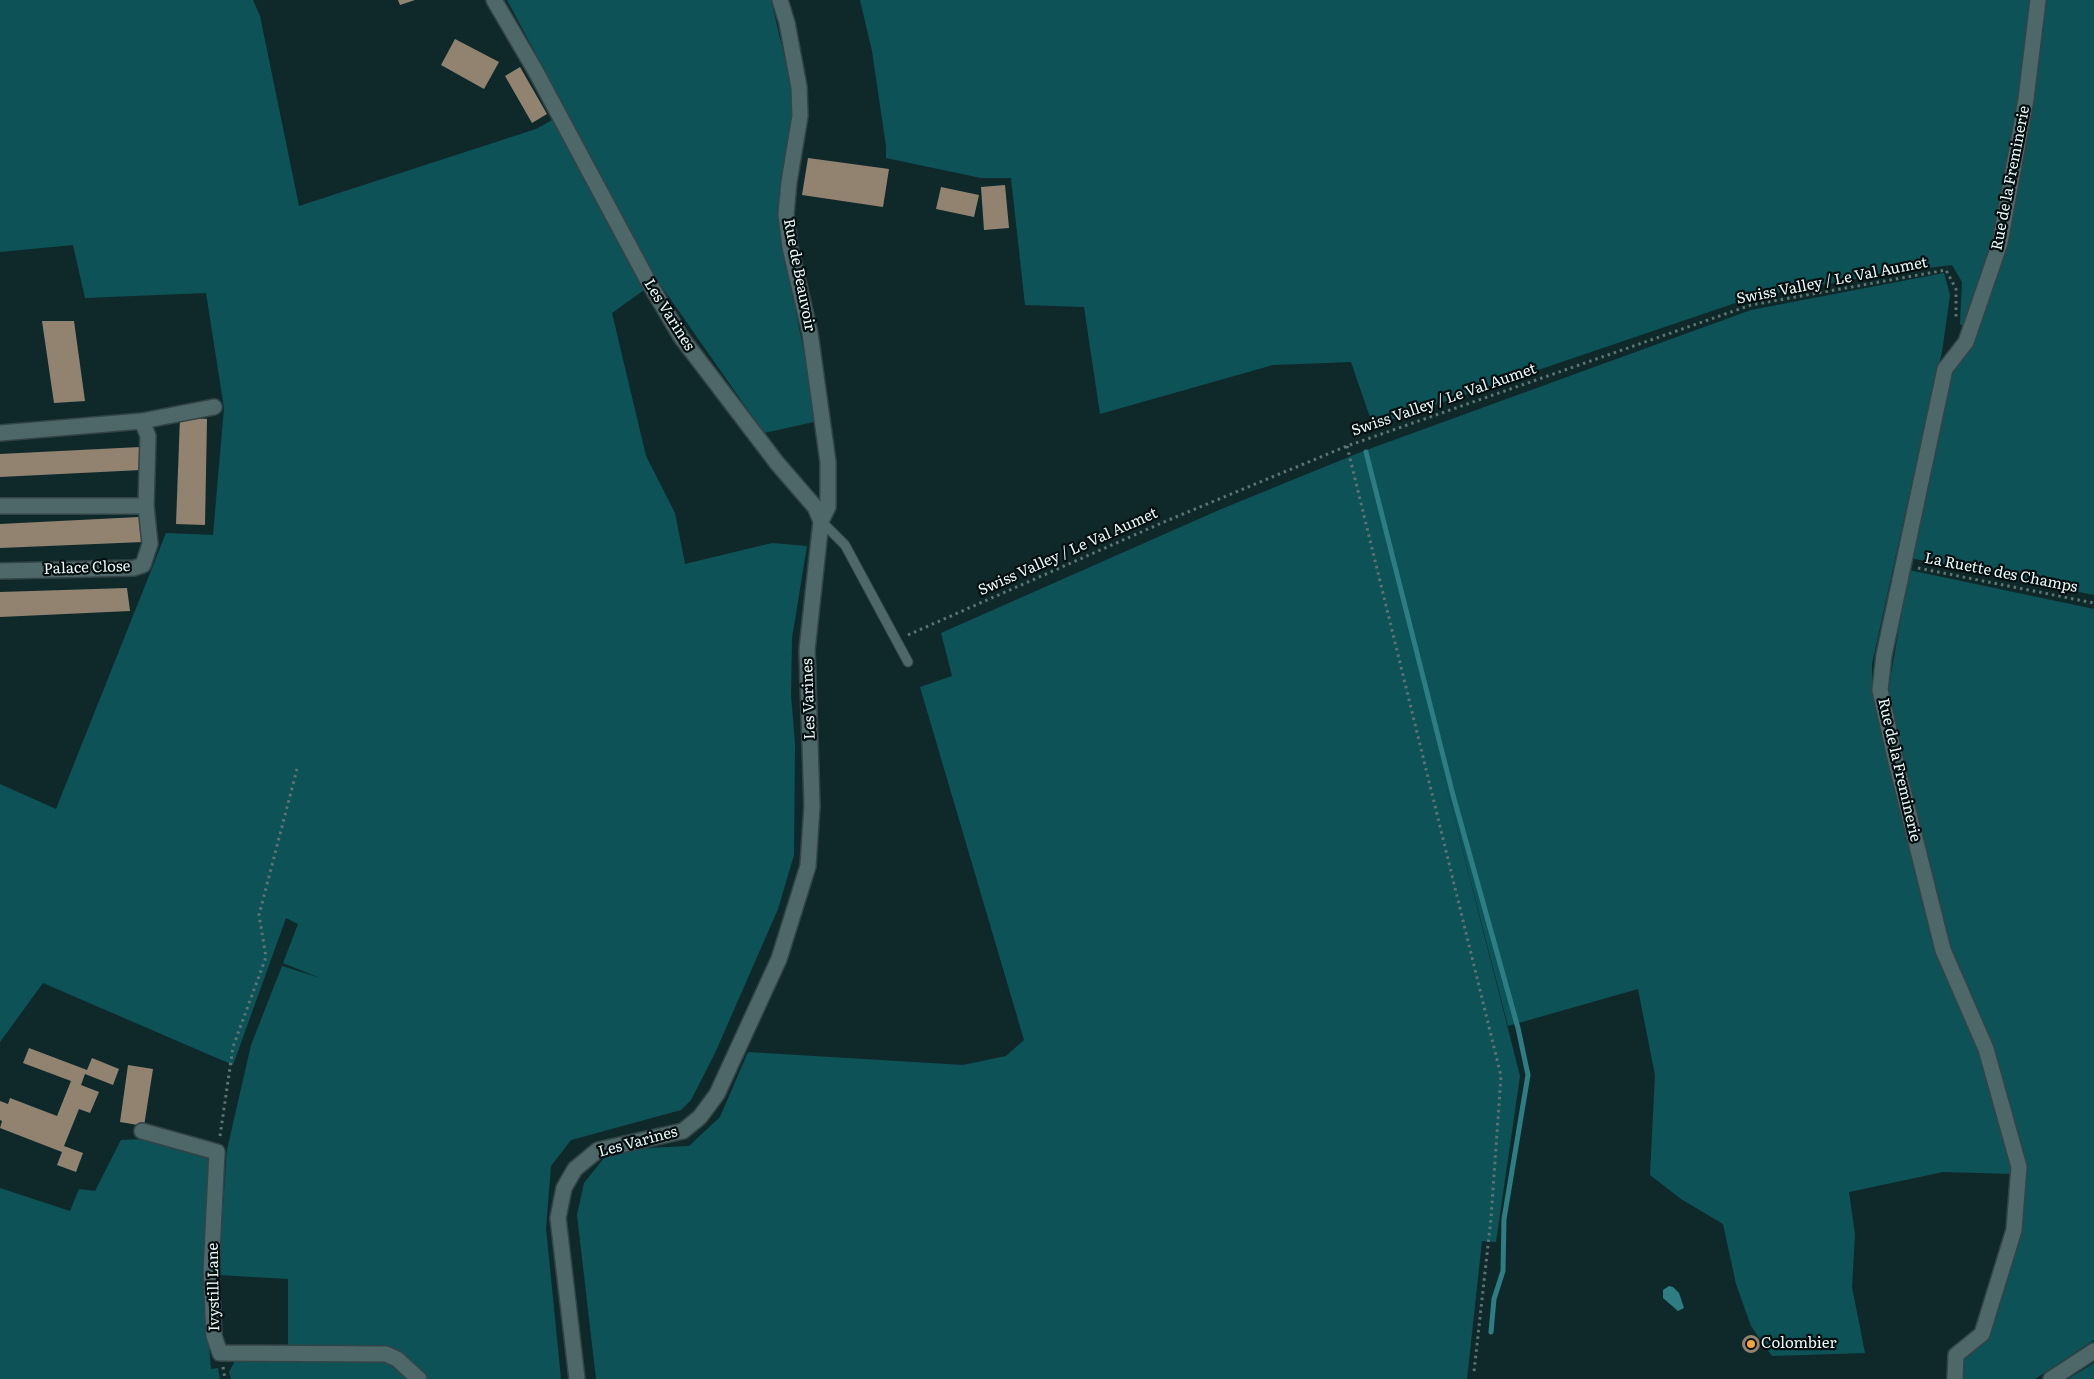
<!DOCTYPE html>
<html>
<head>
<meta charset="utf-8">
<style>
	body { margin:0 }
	canvas { display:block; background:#0f292b }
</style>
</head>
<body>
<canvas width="2094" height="1379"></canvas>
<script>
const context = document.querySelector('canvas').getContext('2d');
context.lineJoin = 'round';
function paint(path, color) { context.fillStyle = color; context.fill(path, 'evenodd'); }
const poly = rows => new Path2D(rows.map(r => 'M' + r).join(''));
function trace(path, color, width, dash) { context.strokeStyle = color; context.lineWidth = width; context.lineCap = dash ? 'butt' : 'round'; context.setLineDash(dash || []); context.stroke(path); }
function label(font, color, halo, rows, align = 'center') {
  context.font = font + ' Literata,serif'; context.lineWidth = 4.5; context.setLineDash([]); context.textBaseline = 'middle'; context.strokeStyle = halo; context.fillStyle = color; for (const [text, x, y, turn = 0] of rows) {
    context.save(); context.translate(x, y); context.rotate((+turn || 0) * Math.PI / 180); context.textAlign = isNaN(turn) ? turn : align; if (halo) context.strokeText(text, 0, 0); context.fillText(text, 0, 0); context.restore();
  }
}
const green = poly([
	[0,0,253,0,260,16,299,206,536,129,554,119,644,290,612,313,646,456,675,513,685,564,772,543,807,546,792,638,791,695,795,744,794,855,778,909,715,1053,691,1100,681,1110,571,1140,551,1166,546,1228,561,1379,427,1379,392,1348,288,1348,288,1279,218,1275,227,1150,251,1045,282,966,320,978,283,963,298,924,286,918,233,1065,43,983,0,1042,0,784,56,809,166,533,213,535,224,408,206,293,85,298,73,245,0,252],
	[507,0,771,0,792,89,793,134,780,199,782,244,818,421,764,433,655,277],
	[860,0,2033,0,2020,103,1990,263,1965,328,1960,324,1962,282,1952,265,1903,271,1756,296,1373,426,1351,362,1273,365,1100,414,1084,307,1025,305,1011,178,981,178,886,158,886,146,872,51],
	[2044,0,2094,0,2094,595,1910,558,1954,369,1976,332],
	[1944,273,1950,295,1942,352,1928,409,1872,664,1872,692,1942,960,1981,1047,2014,1174,1943,1172,1849,1192,1855,1234,1852,1287,1865,1353,1772,1356,1751,1326,1736,1284,1723,1224,1681,1199,1650,1175,1655,1075,1638,989,1508,1026,1435,742,1520,1076,1496,1242,1482,1241,1467,1379,596,1379,577,1215,584,1183,604,1158,625,1149,689,1146,720,1117,748,1052,963,1065,1006,1056,1024,1040,920,687,952,676,941,633,1219,510,1361,452,1751,310],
	[1909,570,2094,609,2094,1340,2035,1379,1958,1379,1959,1365,1986,1339,2024,1164,1953,954,1897,754,1888,692],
	[144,1139,207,1157,211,1166,206,1312,211,1369,218,1368,220,1379,0,1379,0,1188,70,1211,79,1189,95,1191,121,1140],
	[236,1359,386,1361,406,1379,231,1379,229,1372],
	[2094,1363,2094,1379,2068,1379]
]);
const water = poly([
	[1669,1286,1673,1287,1679,1293,1684,1308,1678,1311,1663,1298,1663,1290]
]);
const stream = poly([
	[1366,452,1453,795,1518,1028,1528,1075,1504,1219,1503,1271,1494,1299,1491,1332]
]);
const building = poly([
	[398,0,415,0,400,5],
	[455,39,499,62,484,89,441,65],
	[520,67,547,114,532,123,505,76],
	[808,158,889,169,883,207,802,195],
	[1005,185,1009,228,984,230,981,187],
	[941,187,979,195,974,217,936,209],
	[42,321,74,321,85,401,54,403],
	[180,417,207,419,205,525,176,524],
	[140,447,141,470,0,477,0,454],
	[139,517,143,542,0,548,0,524],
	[127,588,130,611,0,617,0,592],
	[29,1048,87,1070,92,1058,119,1069,113,1085,85,1074,81,1085,99,1092,90,1113,79,1109,64,1146,83,1153,76,1172,57,1165,62,1152,0,1128,2,1121,0,1120,0,1101,8,1104,10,1098,57,1116,71,1081,23,1063],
	[128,1065,153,1069,144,1126,120,1122],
	'1742 1344a9 9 0 1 1 18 0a9 9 0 1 1-18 0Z'
]);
const path = poly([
	[1347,446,1501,1076,1491,1218,1474,1372],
	[1918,568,2094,603],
	[908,635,1166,521,1347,446,1751,305,1946,270,1956,289,1956,320],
	[220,1136,233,1047,266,957,259,915,297,769],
	[223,1367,225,1379]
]);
const lane = poly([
	[821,521,845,545,908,662]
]);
const street = poly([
	[494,0,535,70,648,281,681,337,777,463,815,507,821,521,807,650,812,806,808,866,779,959,717,1094,700,1117,683,1131,598,1150,575,1169,564,1188,558,1218,577,1379],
	[780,0,787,23,799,87,800,116,789,182,786,214,790,247,810,333,828,462,828,507,821,521],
	[142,421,214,407],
	[0,433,142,421,148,436,146,506,0,506],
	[0,571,134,568,143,565,150,544,146,506],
	[142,1131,217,1152,211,1272,214,1336,220,1353,386,1354,397,1359,419,1379],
	[1955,1379,1956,1355,1982,1334,2014,1230,2019,1167,1986,1049,1943,950,1896,762,1880,690,1884,655,1945,369,1966,342,2000,243,2026,99,2038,0],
	[2051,1379,2094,1351]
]);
const markers = [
	[1751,1344,5,"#f0a63e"]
];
const streetNames = [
	["Rue de la Freminerie",2011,178,-79],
	["Rue de Beauvoir",799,275,79],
	["Swiss Valley / Le Val Aumet",1832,281,-11],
	["Les Varines",669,315,58],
	["Swiss Valley / Le Val Aumet",1444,400,-19],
	["Swiss Valley / Le Val Aumet",1068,552,-24],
	["Palace Close",87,568,-2],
	["La Ruette des Champs",2001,573,11],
	["Les Varines",809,699,-92],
	["Rue de la Freminerie",1899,770,77],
	["Les Varines",638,1142,-15],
	["Ivystill Lane",214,1287,-91]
];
const poiNames = [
	["Colombier",1761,1344]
];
paint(green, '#0d5257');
paint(water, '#2d7d83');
trace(stream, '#2d7d83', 5);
paint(building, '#928371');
trace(lane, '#334446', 11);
trace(street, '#334446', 18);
trace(path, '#5d7374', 3, [2.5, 4]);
trace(lane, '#4e686a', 9);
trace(street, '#4e686a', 15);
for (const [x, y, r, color] of markers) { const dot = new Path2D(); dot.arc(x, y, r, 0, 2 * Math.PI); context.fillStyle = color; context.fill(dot); trace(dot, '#060f10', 2); }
label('15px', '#e9f8f9', '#060f10', streetNames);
label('15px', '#e9f8f9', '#060f10', poiNames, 'left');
</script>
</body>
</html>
